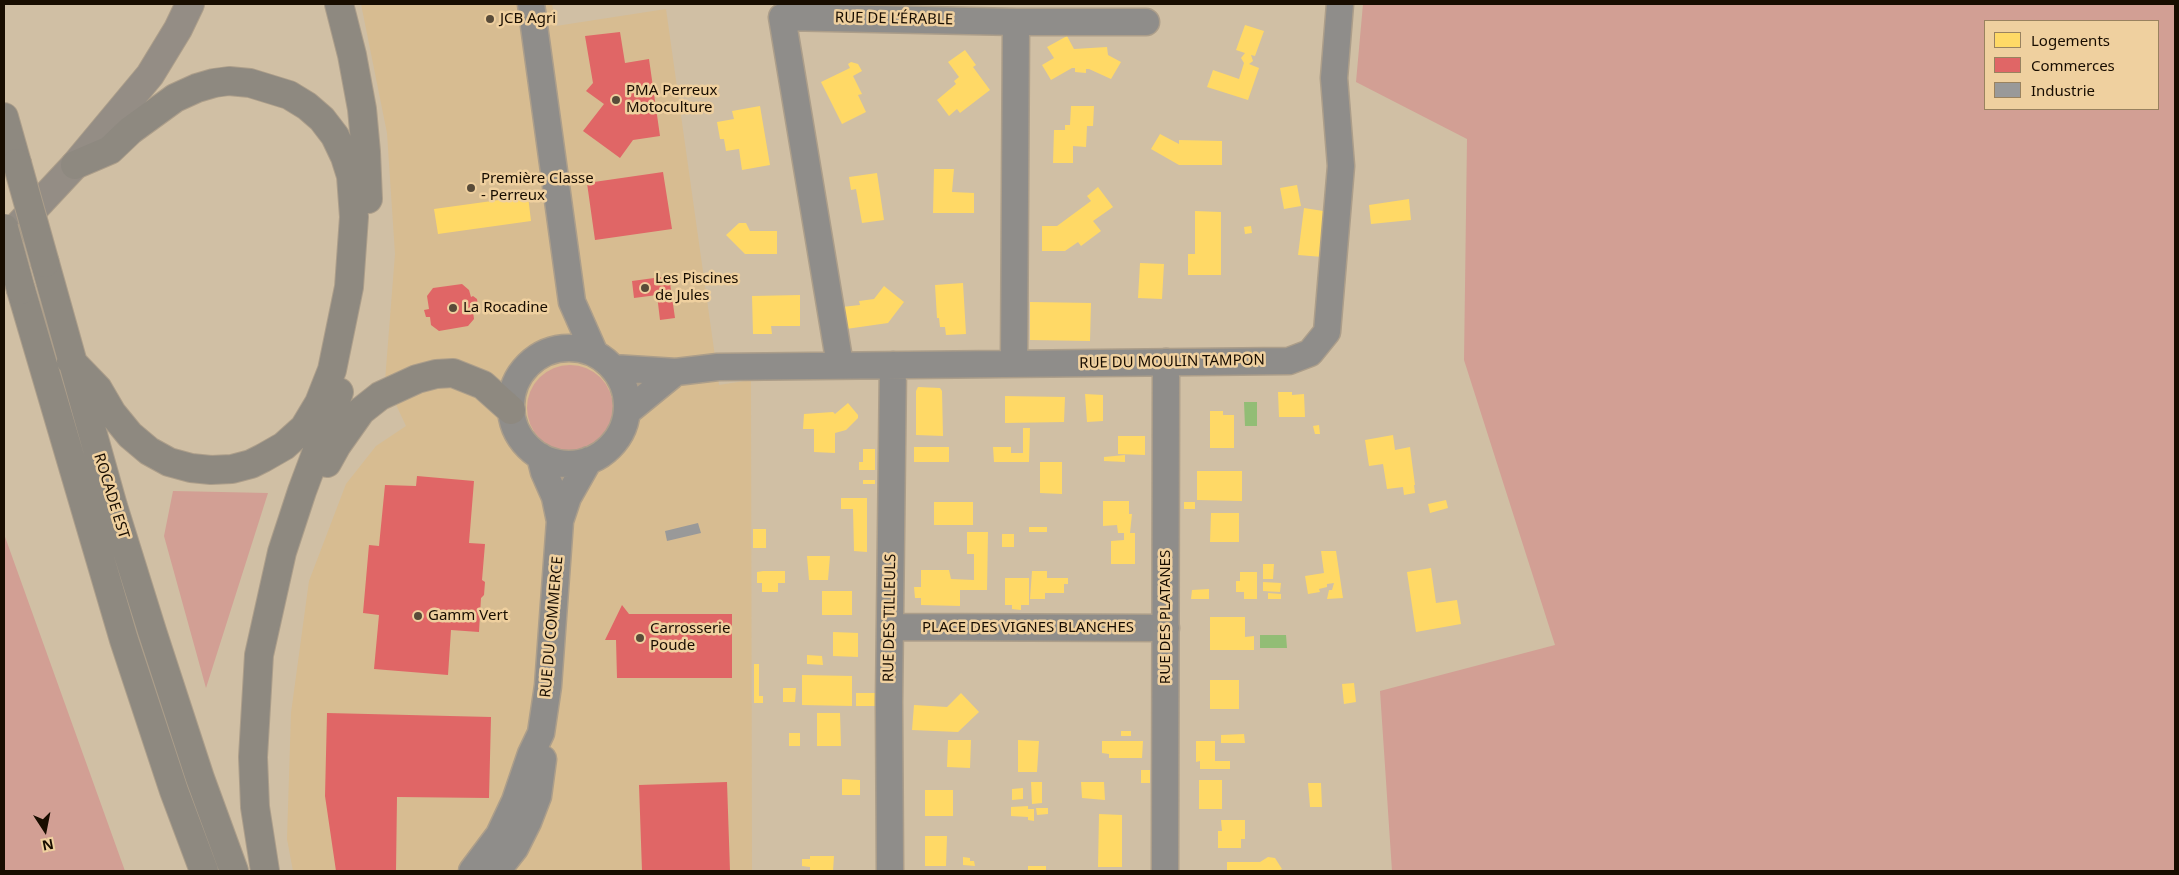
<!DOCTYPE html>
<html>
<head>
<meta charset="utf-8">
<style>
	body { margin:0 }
	#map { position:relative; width:2179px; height:875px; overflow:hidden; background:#d0bfa4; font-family:"Noto Sans",sans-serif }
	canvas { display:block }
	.frame { position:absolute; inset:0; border:5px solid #180d00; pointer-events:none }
	.legend { position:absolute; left:1984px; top:20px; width:175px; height:90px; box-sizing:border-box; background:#efd09f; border:1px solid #99825f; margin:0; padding:6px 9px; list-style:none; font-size:15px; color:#180d00 }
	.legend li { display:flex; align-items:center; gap:10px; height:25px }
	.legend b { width:25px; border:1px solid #99825f }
	.north { position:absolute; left:20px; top:805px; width:50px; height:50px; -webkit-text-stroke:4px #efd09f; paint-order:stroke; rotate:169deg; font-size:14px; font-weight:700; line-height:20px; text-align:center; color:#180d00 }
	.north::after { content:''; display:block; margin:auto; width:18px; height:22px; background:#180d00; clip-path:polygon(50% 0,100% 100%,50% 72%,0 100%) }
</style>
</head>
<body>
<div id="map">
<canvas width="2179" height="875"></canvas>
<div class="frame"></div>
<ul class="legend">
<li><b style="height:14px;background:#ffd966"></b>Logements</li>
<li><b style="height:14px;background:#e06666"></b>Commerces</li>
<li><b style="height:14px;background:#999"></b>Industrie</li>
</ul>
<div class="north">N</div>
</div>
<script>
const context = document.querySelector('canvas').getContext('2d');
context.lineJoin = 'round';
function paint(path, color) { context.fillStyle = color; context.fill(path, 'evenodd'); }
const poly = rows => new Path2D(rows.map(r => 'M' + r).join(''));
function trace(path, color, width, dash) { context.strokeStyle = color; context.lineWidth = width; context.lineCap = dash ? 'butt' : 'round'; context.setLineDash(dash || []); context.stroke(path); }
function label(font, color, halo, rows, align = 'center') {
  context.font = font + ' "Noto Sans",sans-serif'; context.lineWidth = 5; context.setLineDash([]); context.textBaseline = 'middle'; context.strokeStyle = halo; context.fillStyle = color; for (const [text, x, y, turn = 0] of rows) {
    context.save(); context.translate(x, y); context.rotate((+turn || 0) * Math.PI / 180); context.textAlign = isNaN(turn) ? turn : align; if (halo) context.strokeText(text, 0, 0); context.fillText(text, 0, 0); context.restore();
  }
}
const built = poly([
	[361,4,552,4,556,26,666,9,719,385,751,380,752,871,293,871,287,839,291,713,309,581,346,484,376,446,406,426,385,381,395,254,387,133]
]);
const green = poly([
	[1363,4,2175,4,2175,871,1392,871,1380,691,1555,645,1464,360,1467,139,1356,82],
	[1985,21,2158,21,2158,109,1985,109],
	'527 408a43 43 0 1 1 86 0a43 43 0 1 1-86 0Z',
	[173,491,268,493,206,688,164,536],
	[4,534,125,871,4,871]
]);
const water = poly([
	[1244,402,1257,402,1257,426,1245,426],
	[1260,635,1286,635,1287,648,1260,648]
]);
const homes = poly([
	[1245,25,1264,31,1255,56,1251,55,1253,61,1249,64,1259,68,1248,100,1207,87,1213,70,1239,79,1244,63,1241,58,1245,53,1236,50],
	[1067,36,1074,49,1107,47,1108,55,1121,62,1111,79,1089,69,1086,69,1086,73,1075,72,1075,68,1072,68,1051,80,1042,65,1054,58,1047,47],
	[965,50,976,65,973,67,990,90,960,113,957,109,949,116,937,100,956,84,954,81,959,77,948,62],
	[851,62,858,64,862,71,853,76,862,94,858,95,866,112,842,124,821,82,850,68,848,64],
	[760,106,770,165,742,170,739,149,726,151,724,139,720,139,717,122,734,119,732,111],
	[1071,106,1094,106,1093,126,1087,126,1086,147,1073,146,1073,163,1053,163,1054,130,1065,130,1065,125,1070,125],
	[1160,134,1179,144,1179,140,1222,141,1222,165,1179,165,1151,149],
	[934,169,954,169,952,192,974,193,974,213,933,213],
	[877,173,884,220,862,223,856,189,851,190,849,177],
	[1297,185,1301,206,1284,209,1280,188],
	[1098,187,1113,207,1093,221,1101,231,1081,246,1078,242,1065,251,1042,251,1042,226,1057,226,1091,201,1087,196],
	[528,196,531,221,438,234,434,209],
	[1409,199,1411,220,1371,224,1369,205],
	[1304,208,1330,212,1323,257,1298,255],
	[1195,211,1221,212,1221,275,1188,275,1188,254,1195,254],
	[739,223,746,223,750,231,777,231,777,254,745,254,726,235],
	[1251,226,1252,233,1245,234,1244,227],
	[1140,263,1164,264,1162,299,1138,298],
	[963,283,966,334,946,335,945,327,940,327,939,318,937,318,935,285],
	[884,286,904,302,888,323,846,329,842,307,860,305,859,301,874,299],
	[800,295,800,326,771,326,772,334,753,334,752,296],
	[1030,302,1091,303,1090,341,1030,340],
	[918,387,940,388,942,391,943,436,916,435,916,391],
	[1278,392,1292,392,1292,395,1304,394,1305,417,1279,417],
	[1085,394,1103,395,1103,421,1087,422],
	[1005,396,1065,397,1064,422,1005,423],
	[848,403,858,415,858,418,846,430,835,433,835,453,814,452,814,429,803,429,804,414,833,412,835,414],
	[1210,411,1223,411,1223,415,1234,415,1234,448,1210,448],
	[1319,425,1320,434,1315,434,1313,426],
	[1023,428,1030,428,1029,462,994,462,993,447,1011,447,1011,453,1023,453],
	[1393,435,1395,450,1410,447,1415,485,1414,485,1415,493,1404,495,1403,487,1387,489,1383,464,1369,466,1365,440],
	[1118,436,1145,436,1145,455,1118,454],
	[914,447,949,447,949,462,914,462],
	[863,449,875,449,875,470,859,470,859,462,863,462],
	[1125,455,1125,462,1104,461,1104,457],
	[1040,462,1062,462,1062,494,1040,493],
	[1197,471,1242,471,1242,501,1197,500],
	[863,480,875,480,875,484,863,484],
	[841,498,867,498,867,552,854,551,853,509,841,509],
	[1446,500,1448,508,1430,513,1428,504],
	[1103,501,1129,501,1129,514,1132,514,1130,533,1135,533,1135,564,1111,564,1111,541,1124,540,1124,533,1118,533,1117,525,1103,526],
	[934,502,973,502,973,525,934,525],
	[1184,502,1195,502,1195,509,1184,509],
	[1211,513,1239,513,1239,542,1210,542],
	[1029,527,1047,527,1047,532,1029,532],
	[753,529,766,529,766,548,753,548],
	[967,532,988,532,987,590,960,590,960,606,921,605,921,598,915,598,914,587,921,587,921,570,949,570,951,579,974,580,974,554,967,554],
	[1002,534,1014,534,1014,547,1002,547],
	[1321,551,1336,551,1343,598,1327,599,1329,590,1332,590,1334,583,1327,584,1327,587,1319,589,1320,592,1308,594,1305,576,1324,573],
	[807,556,830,556,828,580,809,580],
	[1263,564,1274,564,1273,579,1263,579],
	[1431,568,1436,603,1457,600,1461,624,1416,632,1407,572],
	[763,571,785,571,785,583,778,583,778,592,762,592,762,583,757,583,757,572],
	[1032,571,1047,571,1047,578,1068,578,1068,584,1064,584,1064,593,1045,593,1045,599,1030,599],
	[1240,572,1257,572,1257,599,1244,599,1244,592,1236,592,1236,581,1240,581],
	[1005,578,1029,578,1029,605,1021,605,1021,610,1012,609,1012,605,1005,605],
	[1263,582,1281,583,1280,592,1263,591],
	[1209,589,1209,599,1191,599,1192,590],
	[822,591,852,591,852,615,822,615],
	[1268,593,1281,594,1281,599,1268,599],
	[1210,617,1245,617,1245,637,1254,636,1254,650,1210,650],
	[833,632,858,633,858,657,833,656],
	[807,655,822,656,823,665,807,664],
	[754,664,759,664,759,696,763,696,763,703,754,703],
	[802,675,852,676,852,706,802,705],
	[1210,680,1239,680,1239,709,1210,709],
	[1354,683,1356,702,1344,704,1342,684],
	[783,688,796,688,795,702,783,702],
	[856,693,875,693,875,706,856,706],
	[961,693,979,712,958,732,912,730,914,705,947,707],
	[817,713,840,713,841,746,817,746],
	[1121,731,1131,731,1131,736,1121,736],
	[789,733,800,733,800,746,789,746],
	[1244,734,1245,743,1221,743,1221,735],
	[948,740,971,740,970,768,947,767],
	[1018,740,1039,741,1037,772,1018,772],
	[1102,741,1143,741,1142,758,1109,758,1109,754,1102,753],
	[1196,741,1215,741,1215,761,1230,761,1230,769,1200,769,1200,761,1196,762],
	[1141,770,1150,770,1150,783,1141,783],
	[842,779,860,780,860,795,842,795],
	[1199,780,1222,780,1222,809,1199,809],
	[1031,782,1042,782,1042,803,1032,804],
	[1081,782,1104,782,1105,800,1082,798],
	[1308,783,1321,783,1322,807,1310,807],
	[1023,788,1023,799,1012,800,1012,789],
	[925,790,953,790,953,816,925,816],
	[1028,806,1028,809,1034,809,1034,821,1028,820,1028,817,1011,816,1011,807],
	[1036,808,1048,808,1048,814,1037,815],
	[1099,814,1122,815,1122,867,1098,867],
	[1221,820,1245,820,1245,839,1241,839,1241,848,1218,848,1218,831,1222,831],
	[925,836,947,836,946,866,925,866],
	[810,856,834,856,833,871,810,871,810,867,802,866,802,859,810,859],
	[963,857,970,858,970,861,974,861,975,866,963,865],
	[1268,857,1275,858,1282,869,1278,871,1227,871,1227,862,1260,862],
	[1028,866,1046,866,1046,871,1028,871]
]);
const shops = poly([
	[620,32,625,63,649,59,660,136,633,140,620,158,583,131,604,104,586,91,593,83,585,36],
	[663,172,672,229,595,240,587,183],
	[669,276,675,318,660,320,657,295,634,298,632,281],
	[462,284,469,290,471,297,473,296,477,299,478,307,476,311,473,311,474,319,468,326,439,331,431,325,430,317,426,317,424,310,429,309,427,296,433,288],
	[417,476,474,481,469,543,485,544,482,580,485,582,484,595,481,598,479,632,451,630,448,675,374,669,379,615,363,613,369,545,379,546,385,485,416,486],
	[622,605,629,614,732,614,732,678,617,678,616,640,605,640],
	[327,713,491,717,489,798,397,797,396,871,336,871,325,796],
	[727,782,730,871,642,871,639,785]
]);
const industry = poly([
	[698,523,701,533,667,541,665,531]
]);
const minor = poly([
	[531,4,572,302,595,354],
	[1016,22,1146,22],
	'511 406a58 58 0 1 1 116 0a58 58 0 1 1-116 0Z',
	[840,365,782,17,1016,22,1014,364],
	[613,368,676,372,718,367,1289,361,1310,353,1327,332,1341,166,1334,78,1340,4],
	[627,412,676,372],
	[540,456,544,472,555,497,560,521],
	[890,627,1166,628],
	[472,871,499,835,515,801,531,754,541,733,548,686,560,521,568,497,589,460],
	[497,871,515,848,528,822,538,796,543,759],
	[890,871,889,702,893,365],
	[1165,871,1166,362]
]);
const major = poly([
	[4,241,75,165,150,75,178,29,190,4]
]);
const highway = poly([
	[339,4,352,55,362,109,366,152,368,199],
	[4,117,17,163],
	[45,263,113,506,152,631,200,778,234,871],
	[21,290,124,640,174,791,204,871],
	[71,361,98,389,112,413,130,435,149,451,169,462,191,468,211,470,232,469,251,464,263,458,284,446,304,428,319,403,332,370,349,287,354,217,351,176,345,157,335,136,322,119,307,106,289,95,250,83,229,81,214,83,197,88,175,98,131,130,110,150,75,165],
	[327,463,337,445,361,411,380,396,417,379,436,374,453,373,483,385,511,410],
	[265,871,255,807,253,757,259,655,282,552,302,491,339,392]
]);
const highwayBridge = poly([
	[17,163,45,263],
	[4,228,21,290]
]);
const markers = [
	[490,19,5,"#584b39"],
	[616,100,5,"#584b39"],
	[471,188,5,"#584b39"],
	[645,288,5,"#584b39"],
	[453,308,5,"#584b39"],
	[418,616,5,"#584b39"],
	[640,638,5,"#584b39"]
];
const poiNames = [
	["JCB Agri",500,19],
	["PMA Perreux",626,91],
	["Motoculture",626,108],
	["Première Classe",481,179],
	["- Perreux",481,196],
	["Les Piscines",655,279],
	["de Jules",655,296],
	["La Rocadine",463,308],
	["Gamm Vert",428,616],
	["Carrosserie",650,629],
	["Poude",650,646]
];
const streetNames = [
	["RUE DE L’ÉRABLE",894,19,1],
	["RUE DU MOULIN TAMPON",1172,362,-1],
	["ROCADE EST",111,496,73],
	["RUE DES PLATANES",1166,617,-90],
	["RUE DES TILLEULS",890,618,-89],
	["RUE DU COMMERCE",552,627,-85],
	["PLACE DES VIGNES BLANCHES",1028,628]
];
paint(built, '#d7bc91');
paint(green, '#d29f94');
paint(water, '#92bd75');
paint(homes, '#ffd966');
paint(shops, '#e06666');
paint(industry, '#999');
trace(minor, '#ac9e8a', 29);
trace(major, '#ac9e8a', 30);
trace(highway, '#ac9e8a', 30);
trace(minor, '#8f8d8a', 26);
trace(major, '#948d85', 28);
trace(highway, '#8e8980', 28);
trace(highwayBridge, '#ac9e8a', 30, []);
trace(highwayBridge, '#8e8980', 28);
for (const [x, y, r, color] of markers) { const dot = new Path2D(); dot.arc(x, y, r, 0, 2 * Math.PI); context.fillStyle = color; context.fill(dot); trace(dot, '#efd09f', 2); }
label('15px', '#180d00', '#efd09f', poiNames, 'left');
label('15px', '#180d00', '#efd09f', streetNames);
</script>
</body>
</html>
